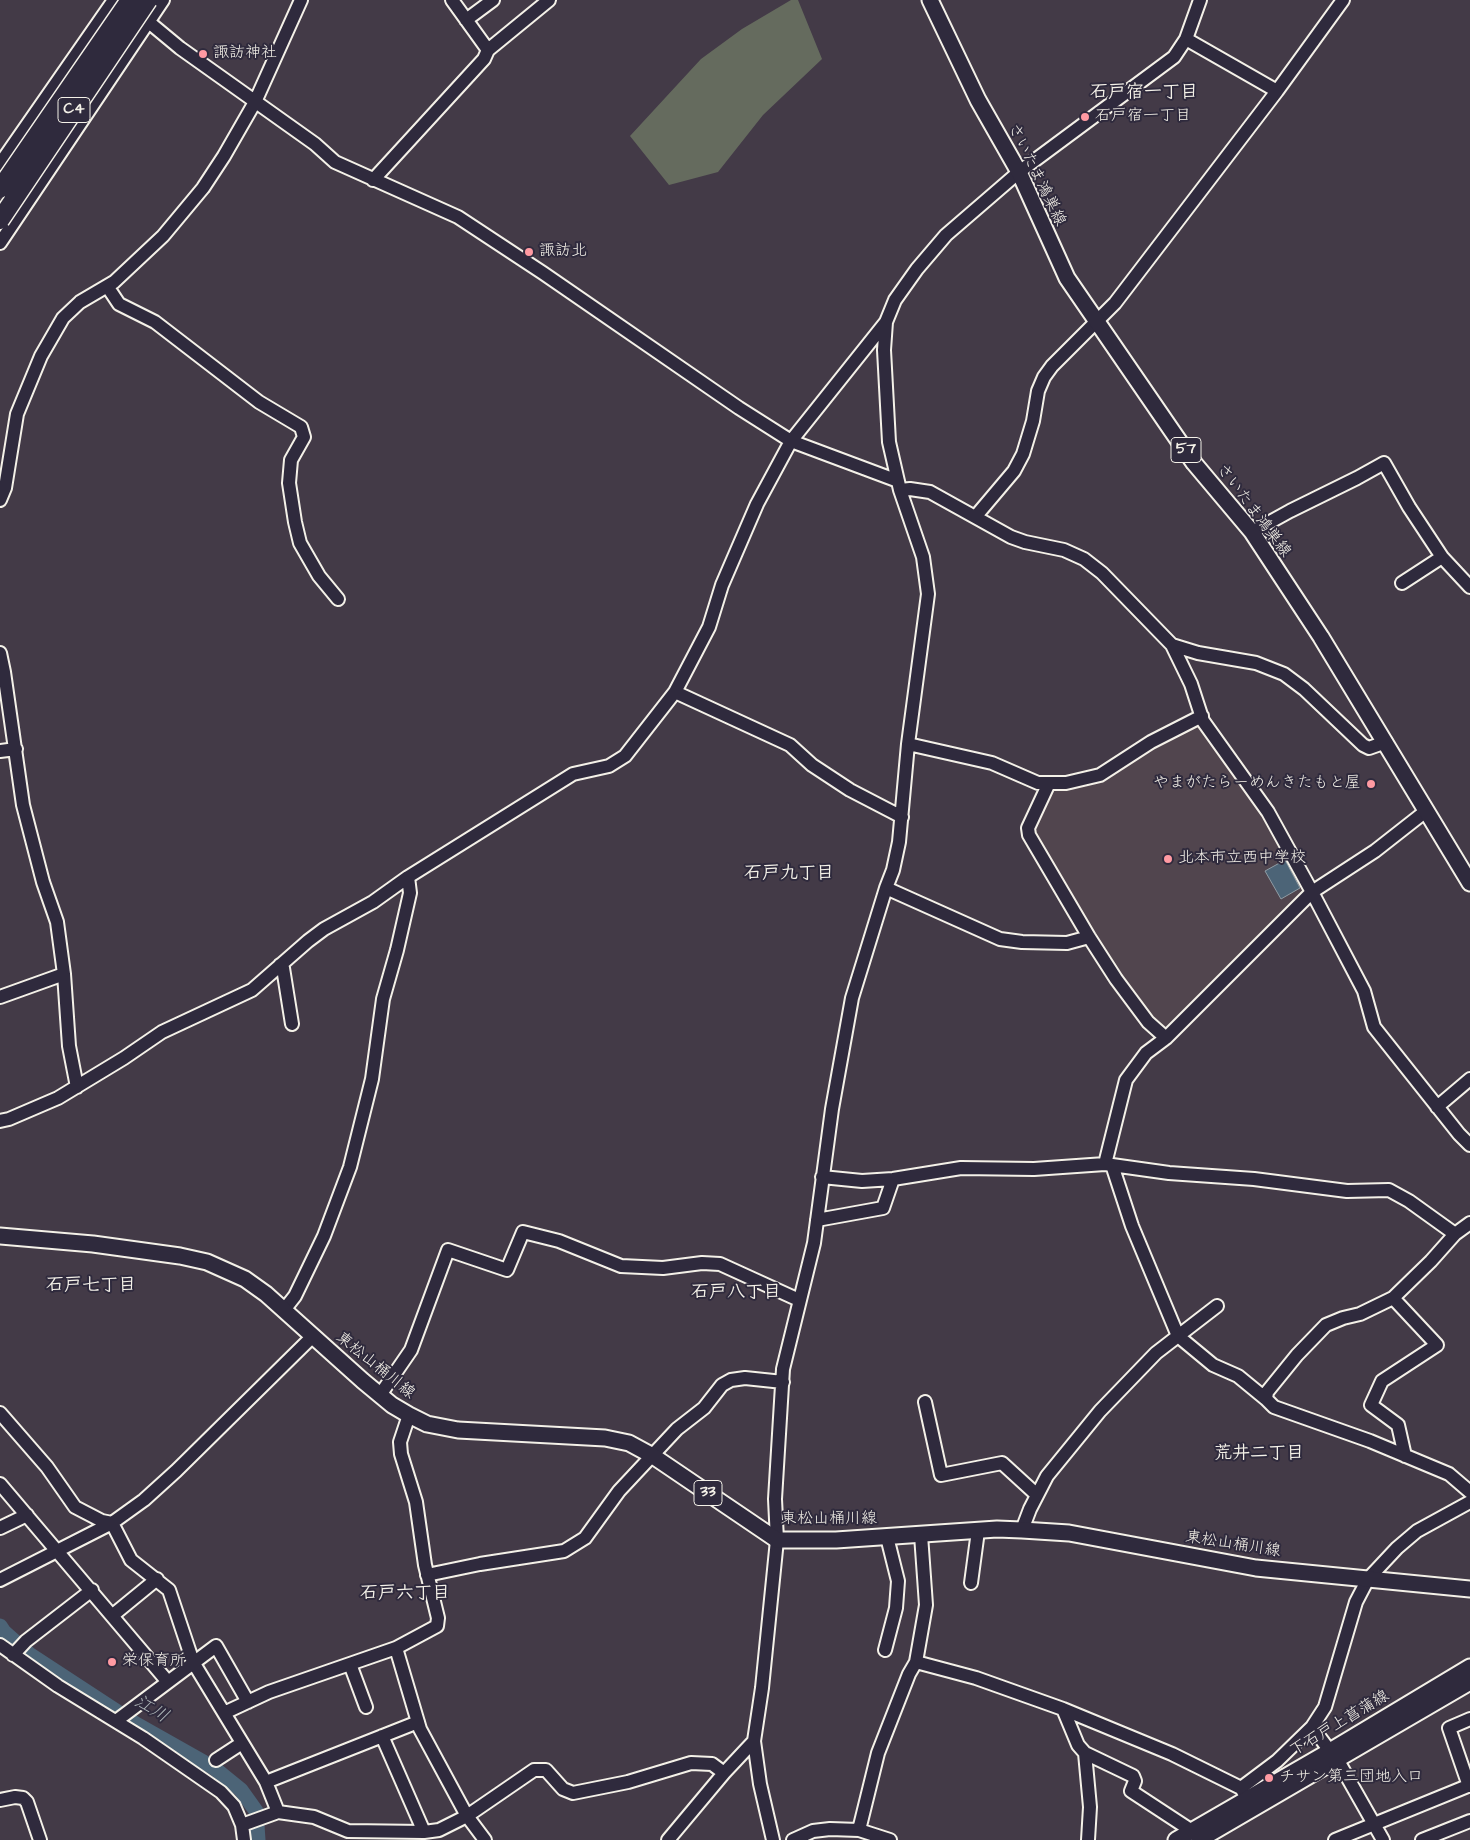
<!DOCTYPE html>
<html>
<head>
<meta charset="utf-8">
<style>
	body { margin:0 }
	canvas { display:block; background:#433a47 }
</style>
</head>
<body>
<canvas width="1470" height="1840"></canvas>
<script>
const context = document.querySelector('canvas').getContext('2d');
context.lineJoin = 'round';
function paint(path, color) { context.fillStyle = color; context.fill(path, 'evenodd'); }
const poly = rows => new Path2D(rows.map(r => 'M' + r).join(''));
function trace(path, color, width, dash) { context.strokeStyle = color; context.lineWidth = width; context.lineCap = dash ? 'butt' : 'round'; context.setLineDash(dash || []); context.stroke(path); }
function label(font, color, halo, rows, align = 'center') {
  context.font = font + ' "Architects Daughter","Klee One",sans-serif'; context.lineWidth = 4; context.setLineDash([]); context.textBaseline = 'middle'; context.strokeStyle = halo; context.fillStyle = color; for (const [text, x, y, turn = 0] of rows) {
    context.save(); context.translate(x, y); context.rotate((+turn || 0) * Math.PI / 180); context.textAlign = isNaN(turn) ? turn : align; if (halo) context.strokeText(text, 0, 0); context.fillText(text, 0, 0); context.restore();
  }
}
const built = poly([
	[1197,724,1253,797,1305,887,1303,893,1169,1029,1163,1030,1144,1009,1091,931,1031,830,1052,789,1104,777]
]);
const green = poly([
	[791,0,798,0,822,59,763,115,718,172,669,185,630,136,701,59,742,29]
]);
const water = poly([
	[1285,860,1300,888,1281,899,1265,871,1285,860]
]);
const river = poly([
	[0,1626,4,1632,29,1654,136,1724,214,1768,241,1790,256,1811,258,1840]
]);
const minor = poly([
	[452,0,488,50],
	[133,9,180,48,315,144,335,162,458,217,543,273,739,408,791,441,898,481],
	[466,20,493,0],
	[1186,39,1277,91],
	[0,164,114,0],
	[373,180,484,59,488,50,549,0],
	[0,243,163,0],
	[107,286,119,304,155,322,259,402,301,427,304,437,291,460,289,483,295,522,300,543,319,576,338,599],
	[900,490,910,489,930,492,1011,537,1025,542,1064,550,1084,559,1102,573,1172,645,1191,684,1203,721,1268,812,1312,892,1364,991,1374,1027,1459,1134,1470,1145],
	[0,500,5,488,17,414,41,356,63,318,80,302,114,282,163,236,203,188,224,156,255,102,301,0],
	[976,516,1014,471,1023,454,1033,421,1038,391,1044,377,1052,366,1115,303,1277,91,1343,0],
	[1252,532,1290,511,1357,478,1384,463,1409,507,1442,557,1470,587],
	[1402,583,1442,557],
	[1172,645,1198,653,1256,663,1284,674,1304,689,1363,745,1369,748,1386,742],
	[0,653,4,672,23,805,43,882,57,922,64,974,69,1046,77,1087],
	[675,692,790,745,812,765,850,790,902,817],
	[908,744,992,763,1038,783,1066,783,1100,775,1151,742,1202,716],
	[0,751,16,749],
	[1049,783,1028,828,1029,835,1089,937,1116,979,1148,1022,1166,1038],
	[886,888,1000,939,1022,942,1067,943,1089,937],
	[280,965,283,968,292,1024],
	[0,997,64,974],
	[1437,1107,1470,1079],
	[0,1121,9,1119,58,1098,124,1058,162,1032,252,990,308,941,324,929,373,902,408,877,573,774,609,766,625,756,675,692,709,627,722,585,757,504,791,441,886,322],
	[1105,1164,1126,1080,1146,1053,1166,1038,1312,892,1375,851,1426,811],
	[1112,1165,1132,1226,1178,1336,1213,1365,1238,1376,1266,1399],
	[822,1177,862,1181,893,1179,961,1168,1034,1169,1105,1164,1169,1173,1254,1179,1347,1191,1389,1190,1409,1201,1455,1234],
	[817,1220,883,1208,893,1179],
	[1470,1223,1455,1234,1431,1261,1393,1298,1360,1314,1343,1318,1326,1325,1297,1355,1267,1392,1266,1399,1274,1407,1370,1441,1449,1474,1470,1492],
	[1393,1298,1437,1345,1382,1381,1371,1405,1398,1425,1405,1456],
	[284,1310,295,1296,324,1236,350,1167,372,1079,383,999,397,950,410,893,408,877],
	[380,1395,411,1350,448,1250,507,1270,523,1232,559,1241,621,1266,663,1268,702,1263,720,1264,799,1300],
	[925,1402,941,1475,1002,1463,1037,1495],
	[0,1413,47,1467,75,1507,102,1521,112,1523],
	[0,1484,168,1682],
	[112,1523,131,1560,169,1590,193,1662,266,1782,278,1812],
	[0,1528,27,1515],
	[1022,1530,1030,1509,1047,1476,1100,1411,1156,1353,1217,1306],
	[921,1535,926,1605,916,1662,976,1678,1063,1709,1172,1754,1241,1788,1247,1798],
	[427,1575,480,1564,564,1551,585,1538,619,1491,677,1429,704,1408,722,1385,731,1380,745,1378,783,1382],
	[0,1580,112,1523,144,1500,176,1471,312,1337],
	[971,1583,978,1531],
	[113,1615,157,1579],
	[0,1645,58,1686,143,1738,221,1792,234,1806,242,1825,244,1840],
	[396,1648,420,1729,467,1816,485,1840],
	[885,1650,896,1608,898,1581,887,1537],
	[13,1655,26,1641,92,1590],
	[350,1664,366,1707],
	[1063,1709,1078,1745,1085,1753,1133,1776,1135,1781,1131,1791,1192,1831],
	[224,1713,269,1692,396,1648,437,1626,438,1618,425,1565,416,1502,401,1454,400,1442,409,1415],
	[116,1721,216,1646,248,1702],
	[1312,1727,1330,1751],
	[382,1736,424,1832],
	[1085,1753,1090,1807,1088,1840],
	[1337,1759,1383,1840],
	[216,1760,242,1743],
	[266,1782,418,1722],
	[1469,1786,1449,1728,1470,1719],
	[1241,1788,1277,1761,1312,1727,1325,1707,1356,1602,1368,1579,1397,1548,1417,1531,1470,1502],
	[0,1800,15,1797,23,1798,27,1802,40,1840],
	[242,1825,278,1812,314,1817,348,1831,424,1832,439,1830,467,1816,534,1770,546,1770,563,1789,573,1793,628,1782,691,1763,712,1764,724,1773],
	[859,1830,878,1753,909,1674,916,1662],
	[668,1840,724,1773,754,1741],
	[773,1840,760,1784,754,1741,762,1688,777,1540,775,1499,783,1369,814,1243,832,1109,852,998,886,888,893,870,899,842,908,744,928,594,923,557,900,490,889,442,884,350,886,322,895,300,917,269,946,235,1019,172,1174,57,1186,39,1200,0],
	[793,1840,813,1831,830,1829,859,1830,890,1840],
	[1335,1840,1470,1785],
	[1422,1840,1470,1821]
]);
const major = poly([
	[930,0,978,100,1019,172,1067,278,1194,463,1252,532,1321,637,1470,883],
	[0,1236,93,1244,180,1256,207,1262,245,1279,266,1294,363,1381,392,1405,409,1415,427,1424,458,1430,605,1438,629,1443,653,1456,777,1540,836,1540,997,1529,1022,1530,1069,1533,1256,1568,1470,1589],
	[1176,1840,1330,1751,1470,1667],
	[1199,1840,1470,1682]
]);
const highwayBridge = poly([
	[0,189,130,0],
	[0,220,148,0]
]);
const markers = [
	[203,54,5,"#ff9aa2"],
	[1085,117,5,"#ff9aa2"],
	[529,252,5,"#ff9aa2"],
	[1371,784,5,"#ff9aa2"],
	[1168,859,5,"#ff9aa2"],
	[112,1662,5,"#ff9aa2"],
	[1269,1778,5,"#ff9aa2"]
];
const shields = [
	[74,110,32],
	[1186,450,30],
	[708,1493,28]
];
const shieldNames = [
	["C4",74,110],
	["57",1186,450],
	["33",708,1493]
];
const poiNames = [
	["諏訪神社",213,54],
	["石戸宿一丁目",1095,117],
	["諏訪北",539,252],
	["やまがたらーめんきたもと屋",1361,784,"right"],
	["北本市立西中学校",1178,859],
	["栄保育所",122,1662],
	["チサン第三団地入口",1279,1778]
];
const streetNames = [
	["さいたま鴻巣線",1036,175,64],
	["さいたま鴻巣線",1253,511,53],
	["東松山桶川線",375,1366,39],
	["東松山桶川線",829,1520],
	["東松山桶川線",1233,1545,9],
	["下石戸上菖蒲線",1340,1724,-31]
];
const neighbourhoodNames = [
	["石戸宿一丁目",1144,93],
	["石戸九丁目",789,874],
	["石戸七丁目",91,1286],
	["石戸八丁目",736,1293],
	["荒井二丁目",1259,1454],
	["石戸六丁目",405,1594]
];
const waterNames = [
	["江川",151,1710,31]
];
paint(built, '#51454e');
paint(green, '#656b5e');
paint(water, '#4c6477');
trace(water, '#8f9ca4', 1);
trace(river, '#4c6477', 15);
trace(minor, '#f4f1e8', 16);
trace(major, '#f4f1e8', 19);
trace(minor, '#2f2a3d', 12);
trace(major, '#2f2a3d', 15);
trace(highwayBridge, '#f4f1e8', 21, []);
trace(highwayBridge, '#2f2a3d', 18);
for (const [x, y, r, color] of markers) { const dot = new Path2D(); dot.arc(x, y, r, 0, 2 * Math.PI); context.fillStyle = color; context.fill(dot); trace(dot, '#2f2a3d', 2); }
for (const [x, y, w] of shields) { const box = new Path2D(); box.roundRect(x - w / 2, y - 12.5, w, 25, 4); context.fillStyle = '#2f2a3d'; context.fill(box); trace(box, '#f4f1e8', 1); }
label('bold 15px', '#f4f1e8', null, shieldNames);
label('16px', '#f4f1e8', '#2f2a3d', poiNames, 'left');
label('16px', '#f4f1e8', '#2f2a3d', streetNames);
label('bold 18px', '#f4f1e8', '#2f2a3d', neighbourhoodNames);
label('italic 18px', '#b1b9bb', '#2f2a3d', waterNames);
</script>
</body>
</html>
